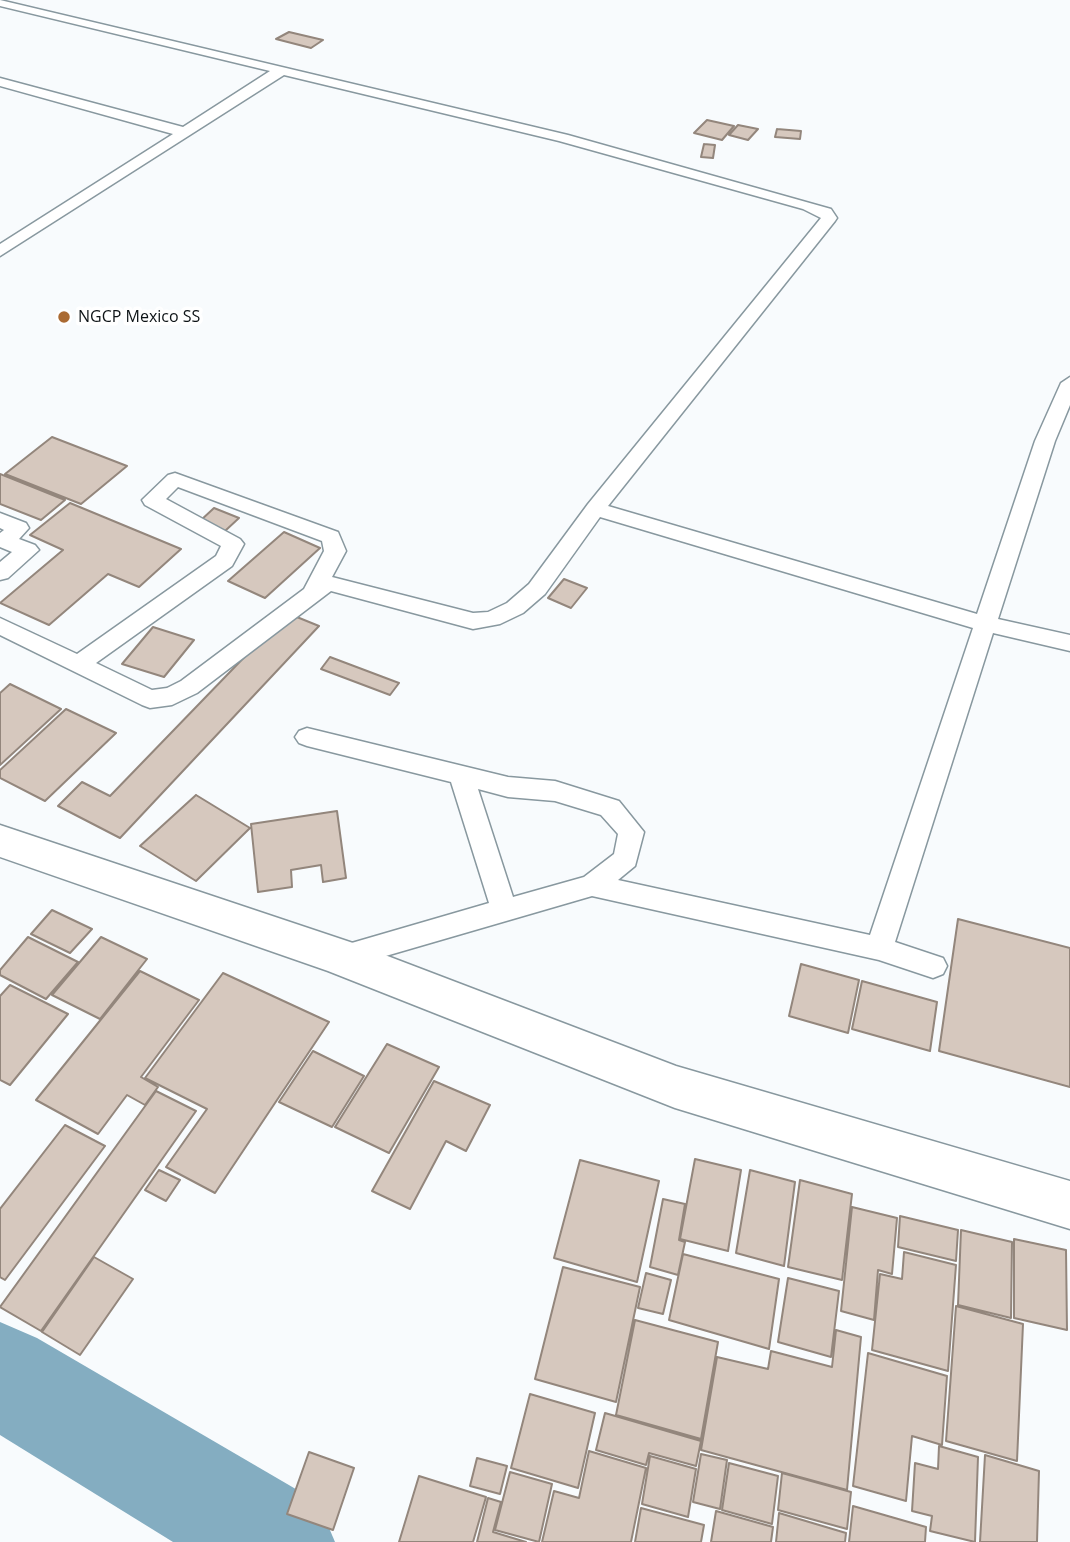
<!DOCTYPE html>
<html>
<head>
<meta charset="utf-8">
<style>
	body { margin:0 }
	canvas { display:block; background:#f8fbfd }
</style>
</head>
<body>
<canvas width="1070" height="1542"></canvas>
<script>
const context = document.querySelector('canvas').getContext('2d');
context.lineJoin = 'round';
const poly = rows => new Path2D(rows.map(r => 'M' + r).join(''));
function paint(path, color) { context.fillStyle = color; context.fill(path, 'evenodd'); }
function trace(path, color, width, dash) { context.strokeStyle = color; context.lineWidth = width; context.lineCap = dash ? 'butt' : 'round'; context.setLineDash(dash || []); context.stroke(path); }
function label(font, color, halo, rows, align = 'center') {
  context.font = font + ' "Open Sans",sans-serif'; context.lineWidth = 7; context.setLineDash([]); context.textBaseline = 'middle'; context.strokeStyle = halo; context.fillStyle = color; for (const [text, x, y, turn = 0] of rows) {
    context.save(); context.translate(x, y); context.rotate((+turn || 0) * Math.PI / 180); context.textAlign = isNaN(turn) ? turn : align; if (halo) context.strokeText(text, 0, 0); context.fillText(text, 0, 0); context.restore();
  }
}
const river = poly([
	[0,1322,37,1338,318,1502,335,1542,173,1542,0,1435,0,1322]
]);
const building = poly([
	[289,32,323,40,311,48,276,39,289,32],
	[707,120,734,126,722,140,694,133,707,120],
	[738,125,758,129,748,140,729,135,738,125],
	[777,129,801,131,800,139,775,137,777,129],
	[704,144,715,145,713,158,701,157,704,144],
	[52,437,127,466,81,504,5,474,52,437],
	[0,474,65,500,41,520,0,504,0,474],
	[70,503,181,549,139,587,108,574,49,625,0,603,63,550,30,535,70,503],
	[214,508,239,518,225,531,200,521,214,508],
	[284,532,320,548,265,598,228,581,284,532],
	[564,579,587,588,571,608,548,598,564,579],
	[287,613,319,626,120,838,58,806,82,782,110,796,287,613],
	[153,627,194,640,164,677,122,664,153,627],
	[330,657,399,683,390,695,321,669,330,657],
	[10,684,61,709,0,765,0,693,10,684],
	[66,709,116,733,45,801,0,778,0,770,66,709],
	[196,795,250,828,196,881,140,846,196,795],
	[337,811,346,878,323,882,321,865,291,870,292,887,258,892,251,824,337,811],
	[52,910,92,929,70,953,31,934,52,910],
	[958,919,1070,948,1070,1087,939,1051,958,919],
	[28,937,78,962,46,999,0,975,0,970,28,937],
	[101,937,147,959,100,1019,52,995,101,937],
	[801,964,859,980,848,1033,789,1016,801,964],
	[140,971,199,1000,141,1077,158,1087,145,1105,127,1095,98,1134,36,1100,140,971],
	[223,973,329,1022,215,1193,166,1167,207,1109,145,1078,223,973],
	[862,981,937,1002,930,1051,852,1029,862,981],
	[10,985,68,1014,10,1085,0,1080,0,996,10,985],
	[387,1044,439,1067,389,1153,335,1127,387,1044],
	[313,1051,364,1076,332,1127,279,1102,313,1051],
	[434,1081,490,1105,466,1151,446,1141,410,1209,372,1191,434,1081],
	[156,1091,196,1111,41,1331,0,1307,156,1091],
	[65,1125,105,1146,5,1280,0,1277,0,1209,65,1125],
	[695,1159,741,1170,728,1251,680,1239,695,1159],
	[580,1160,659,1181,637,1282,554,1258,580,1160],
	[159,1170,180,1180,166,1201,145,1190,159,1170],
	[750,1170,795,1182,784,1266,736,1253,750,1170],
	[800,1180,852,1194,842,1280,788,1267,800,1180],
	[663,1199,685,1204,679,1240,685,1242,678,1275,650,1267,663,1199],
	[852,1207,897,1218,892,1274,878,1270,874,1320,841,1311,852,1207],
	[900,1216,958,1230,956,1261,898,1247,900,1216],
	[961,1230,1012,1242,1011,1318,958,1305,961,1230],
	[1014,1239,1066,1250,1067,1330,1014,1318,1014,1239],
	[904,1252,956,1265,948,1371,872,1350,880,1274,902,1279,904,1252],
	[683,1254,779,1279,769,1349,669,1320,683,1254],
	[94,1257,133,1279,80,1355,42,1332,94,1257],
	[563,1267,640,1287,616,1402,535,1379,563,1267],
	[646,1273,671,1280,663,1314,638,1308,646,1273],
	[788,1278,839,1291,831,1357,778,1342,788,1278],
	[956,1306,1023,1324,1017,1461,946,1441,956,1306],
	[635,1320,718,1342,701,1439,616,1415,635,1320],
	[836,1330,861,1337,847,1490,701,1450,717,1357,768,1369,771,1351,832,1367,836,1330],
	[868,1353,947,1376,942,1445,912,1436,906,1501,853,1486,868,1353],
	[530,1394,595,1413,578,1488,511,1468,530,1394],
	[605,1413,701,1441,696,1466,649,1453,646,1465,596,1450,605,1413],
	[939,1446,978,1457,975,1542,930,1531,932,1516,912,1511,915,1463,938,1469,939,1446],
	[589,1451,646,1468,631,1542,542,1542,554,1491,579,1498,589,1451],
	[309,1452,354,1468,333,1530,287,1514,309,1452],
	[701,1454,727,1460,720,1509,693,1502,701,1454],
	[985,1455,1039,1471,1037,1542,980,1542,985,1455],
	[650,1456,696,1469,688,1517,642,1504,650,1456],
	[477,1458,507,1466,500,1494,470,1486,477,1458],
	[729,1463,778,1476,772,1524,722,1510,729,1463],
	[510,1472,552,1484,539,1542,495,1530,510,1472],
	[782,1473,851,1492,847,1529,778,1510,782,1473],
	[419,1476,486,1497,473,1542,399,1542,419,1476],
	[488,1498,501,1502,493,1532,526,1542,477,1542,488,1498],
	[853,1506,926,1527,925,1542,849,1542,853,1506],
	[641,1508,704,1525,701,1542,635,1542,641,1508],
	[716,1511,773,1527,771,1542,711,1542,716,1511],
	[779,1513,846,1533,845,1542,776,1542,779,1513]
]);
const lane = poly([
	[0,0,568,135,831,209,837,218,835,221,608,506,977,614,1035,441,1061,383,1070,377,1070,405,1055,441,998,619,1070,635,1070,651,993,633,895,942,943,958,947,966,943,974,933,978,879,960,592,896,341,969,331,965,327,957,331,949,489,903,451,782,307,746,299,743,295,737,299,731,307,728,508,777,555,781,619,801,644,832,635,866,618,880,870,935,973,628,600,517,545,594,523,613,500,624,473,629,331,591,197,693,172,705,150,708,142,705,0,635,0,618,77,654,216,556,221,546,145,505,142,500,168,475,175,473,338,532,346,551,332,577,473,613,488,612,507,603,529,584,588,504,821,218,803,209,559,141,284,75,0,256,0,244,173,134,0,86,0,78,183,127,270,71,0,6,0,0],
	[178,487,322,541,324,551,304,589,181,681,167,688,152,690,96,663,232,566,244,544,240,539,166,499,178,487],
	[478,789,508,797,555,801,601,815,618,834,614,854,584,877,513,897,478,789],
	[0,513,26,523,29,528,19,539,35,545,39,550,8,578,0,580,0,562,12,552,0,547,0,533,4,530,0,528,0,513]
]);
const secondary = poly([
	[0,825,356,944,676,1066,1070,1181,1070,1229,675,1108,328,971,0,857,0,825]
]);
const markers = [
	[64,317,7,"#aa6a32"]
];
const farPoinames = [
	["NGCP Mexico SS",78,317]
];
paint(river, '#84adc1');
paint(building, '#d6c8be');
trace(building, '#93867c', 2);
trace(lane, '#88989f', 3);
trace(secondary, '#88989f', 3);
paint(lane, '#fff');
paint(secondary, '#fff');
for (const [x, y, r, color] of markers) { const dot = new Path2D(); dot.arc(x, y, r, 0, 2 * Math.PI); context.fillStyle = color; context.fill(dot); trace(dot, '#fff', 2.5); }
label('16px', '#0d1316', '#fff', farPoinames, 'left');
</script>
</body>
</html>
